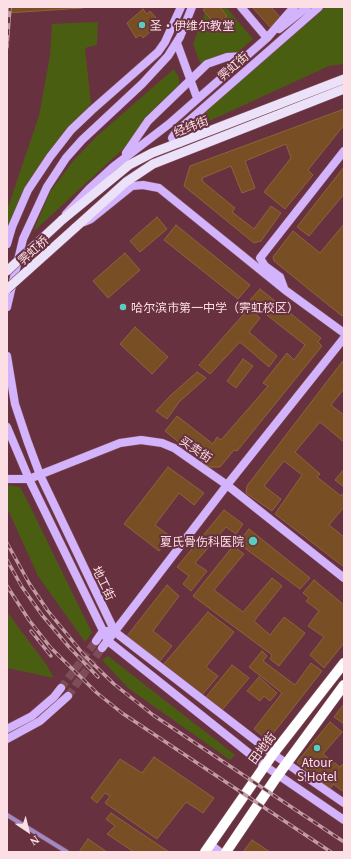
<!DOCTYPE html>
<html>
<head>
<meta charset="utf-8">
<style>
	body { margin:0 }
	#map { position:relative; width:351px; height:859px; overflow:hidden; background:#683140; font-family:Georgia,serif }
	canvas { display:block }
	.frame { position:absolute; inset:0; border:8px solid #fcdfe5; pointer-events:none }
	.north { position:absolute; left:8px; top:811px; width:40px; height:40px; -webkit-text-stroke:3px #683140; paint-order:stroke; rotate:145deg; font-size:11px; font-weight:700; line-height:16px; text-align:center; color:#fcdfe5 }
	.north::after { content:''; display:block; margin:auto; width:14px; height:18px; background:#fcdfe5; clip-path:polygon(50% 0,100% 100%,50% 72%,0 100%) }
</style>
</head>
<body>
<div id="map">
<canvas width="351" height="859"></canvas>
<div class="frame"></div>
<div class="north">N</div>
</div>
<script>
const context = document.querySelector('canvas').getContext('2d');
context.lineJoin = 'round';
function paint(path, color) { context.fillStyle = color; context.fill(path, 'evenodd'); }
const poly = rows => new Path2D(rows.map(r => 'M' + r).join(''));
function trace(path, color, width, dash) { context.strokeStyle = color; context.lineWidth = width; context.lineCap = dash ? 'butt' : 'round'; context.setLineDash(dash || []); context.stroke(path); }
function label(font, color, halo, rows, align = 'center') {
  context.font = font + ' Georgia,"Noto Sans SC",serif'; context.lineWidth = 4; context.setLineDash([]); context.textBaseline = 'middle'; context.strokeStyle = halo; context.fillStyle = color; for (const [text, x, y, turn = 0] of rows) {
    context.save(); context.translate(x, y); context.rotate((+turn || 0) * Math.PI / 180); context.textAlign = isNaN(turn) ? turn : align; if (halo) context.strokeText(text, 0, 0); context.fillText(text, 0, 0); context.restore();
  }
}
const green = poly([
	[207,7,226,7,253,39,238,52,220,55,203,70,193,44],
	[326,7,344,7,344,64,329,66,183,133,290,35,309,22],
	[98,22,97,45,85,48,91,104,66,131,22,197,7,227,7,210,39,116,50,56,52,24],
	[174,69,179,78,179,87,151,114,123,149,33,232,50,192,74,160,97,136],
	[7,485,20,487,29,504,92,633,85,642,38,576,8,510],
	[7,612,46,664,54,678,7,668],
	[108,656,235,755,230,760,128,688,102,660]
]);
const building = poly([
	[7,7,83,7,83,8,7,13,7,7],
	[206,7,220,7,227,16,217,26,203,10,206,7],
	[252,7,271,7,281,18,271,28,252,7],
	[143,9,147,14,150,11,158,20,154,23,157,26,143,38,140,35,136,38,127,23,143,9],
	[344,109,344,125,308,170,313,175,285,209,264,192,291,158,286,144,245,161,255,188,242,193,231,166,202,178,203,182,235,208,232,212,254,229,271,206,281,213,261,241,254,243,184,186,190,166,344,109],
	[344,167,344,194,309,236,297,227,344,167],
	[157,217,167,229,140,252,130,241,157,217],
	[344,224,344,314,342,316,274,261,273,257,293,231,320,253,344,224],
	[176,225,250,285,238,299,164,240,176,225],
	[125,253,140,270,108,298,93,281,125,253],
	[260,289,321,338,318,342,322,346,237,451,234,450,220,467,209,467,165,431,177,416,213,444,217,437,221,440,268,386,263,383,287,353,294,360,305,345,249,301,260,289],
	[249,308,260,318,249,332,277,356,269,367,240,342,210,374,199,365,249,308],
	[135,327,168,357,152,374,120,344,135,327],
	[243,359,253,366,236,388,227,381,243,359],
	[342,362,344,362,344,389,331,405,344,415,344,442,320,422,295,452,320,474,317,477,341,496,344,492,344,507,329,525,344,537,344,567,275,514,302,475,284,461,264,486,281,499,272,511,246,493,247,486,342,362],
	[197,372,206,378,179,402,167,419,156,411,170,396,197,372],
	[168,467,204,493,194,505,179,493,155,525,170,536,159,551,124,524,168,467],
	[344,469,344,487,335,480,344,469],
	[224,510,243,524,236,534,226,527,195,563,207,571,191,591,183,584,189,576,177,567,224,510],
	[249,529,310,578,300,589,238,543,249,529],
	[233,546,244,554,214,590,243,612,272,578,282,586,254,621,270,635,284,617,305,633,279,666,270,659,272,655,193,596,233,546],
	[314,580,344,605,344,643,324,668,310,655,324,637,308,626,319,611,306,601,309,598,303,593,314,580],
	[167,585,179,596,153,631,172,646,160,661,127,636,167,585],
	[208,612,234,632,206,667,218,676,202,695,163,665,208,612],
	[262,651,267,656,263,661,295,685,311,663,322,671,268,740,254,729,282,693,249,667,262,651],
	[232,665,249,678,222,710,206,697,232,665],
	[259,677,277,693,270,701,264,696,260,701,247,691,259,677],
	[344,704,344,724,334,717,344,704],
	[330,722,342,732,323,754,340,767,344,763,344,792,333,784,330,789,297,762,330,722],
	[154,757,214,798,203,813,186,802,157,839,105,803,110,796,105,793,97,803,91,798,120,759,142,773,154,757],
	[111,813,169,852,134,852,107,834,115,826,106,819,111,813],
	[88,839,107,852,79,852,88,839],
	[252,840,270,852,243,852,252,840]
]);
const secondaryTunnel = poly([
	[61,688,96,641],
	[68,696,102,648]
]);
const street = poly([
	[7,815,67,852]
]);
const secondary = poly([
	[241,7,267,38,269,35],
	[279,29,307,7],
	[177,43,197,98],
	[180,143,174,141,172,138,176,132,319,7],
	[126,153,148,121,207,64,227,57,246,56],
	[66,214,89,189,113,167,169,124,267,38,294,7],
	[84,222,91,219,132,186,143,185,159,188,285,290,344,333],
	[7,244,12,227,28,190,50,157,71,130,92,110,158,52,165,42,181,7],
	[284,288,280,277,265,266,260,258,344,151],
	[7,307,23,239,47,187,66,158,82,140,142,84,168,56,180,37,192,7],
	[7,356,15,404,27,440,40,475,115,632,273,754,344,803],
	[7,427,29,479,108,641,265,766,344,820],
	[7,479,29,479,120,443,141,440,162,443,174,448,227,485,344,578],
	[96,641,103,631,108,631],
	[102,648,227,485,344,338],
	[7,729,32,716,54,697,61,688],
	[7,739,40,721,68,696],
	[210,844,220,852]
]);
const primary = poly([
	[62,220,129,165,152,153,344,79],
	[75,228,126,182,153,164,344,89]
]);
const highway = poly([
	[205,852,273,754,344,663],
	[226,852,278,775,344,685]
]);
const rail = poly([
	[7,47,10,7],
	[7,543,29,583,48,611,84,655,114,684,153,715,344,842],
	[7,560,22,587,42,615,69,647,98,677],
	[7,586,29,620,51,648,97,693,122,713,331,852],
	[31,631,51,656]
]);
const primaryBridge = poly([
	[7,271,62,220],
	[7,289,75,228]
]);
const markers = [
	[142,25,4,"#59cebf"],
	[123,307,4,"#59cebf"],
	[253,541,5,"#59cebf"],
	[317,748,4,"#59cebf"]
];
const poiNames = [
	["圣·伊维尔教堂",150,25],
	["哈尔滨市第一中学（霁虹校区）",131,307],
	["夏氏骨伤科医院",244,541,"right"],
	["Atour",317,762,"center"],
	["S Hotel",317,776,"center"]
];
const streetNames = [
	["霁虹街",233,66,-41],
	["经纬街",191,126,-21],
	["霁虹桥",33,250,-42],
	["买卖街",196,449,34],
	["地工街",104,583,64],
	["田地街",262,748,-53]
];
paint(green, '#495e11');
paint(building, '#784e25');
trace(building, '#8e633a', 1);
trace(secondaryTunnel, '#7e4b59', 8, [8, 4]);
trace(street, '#83505e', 5);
trace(secondary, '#83505e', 9);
trace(primary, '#83505e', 10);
trace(highway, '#83505e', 11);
trace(street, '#a289c3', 4);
trace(secondary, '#d3b3fc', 8);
trace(primary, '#ebe1f9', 9);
trace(highway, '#fff', 10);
trace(rail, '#c29ba5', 3.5);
trace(rail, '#683140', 2, [6]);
trace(primaryBridge, '#83505e', 10, []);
trace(primaryBridge, '#ebe1f9', 9);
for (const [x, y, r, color] of markers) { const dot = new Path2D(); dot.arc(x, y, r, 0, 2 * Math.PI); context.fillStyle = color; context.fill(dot); trace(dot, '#683140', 1.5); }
label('12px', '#fcdfe5', '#683140', poiNames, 'left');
label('12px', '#fcdfe5', '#683140', streetNames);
</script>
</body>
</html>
